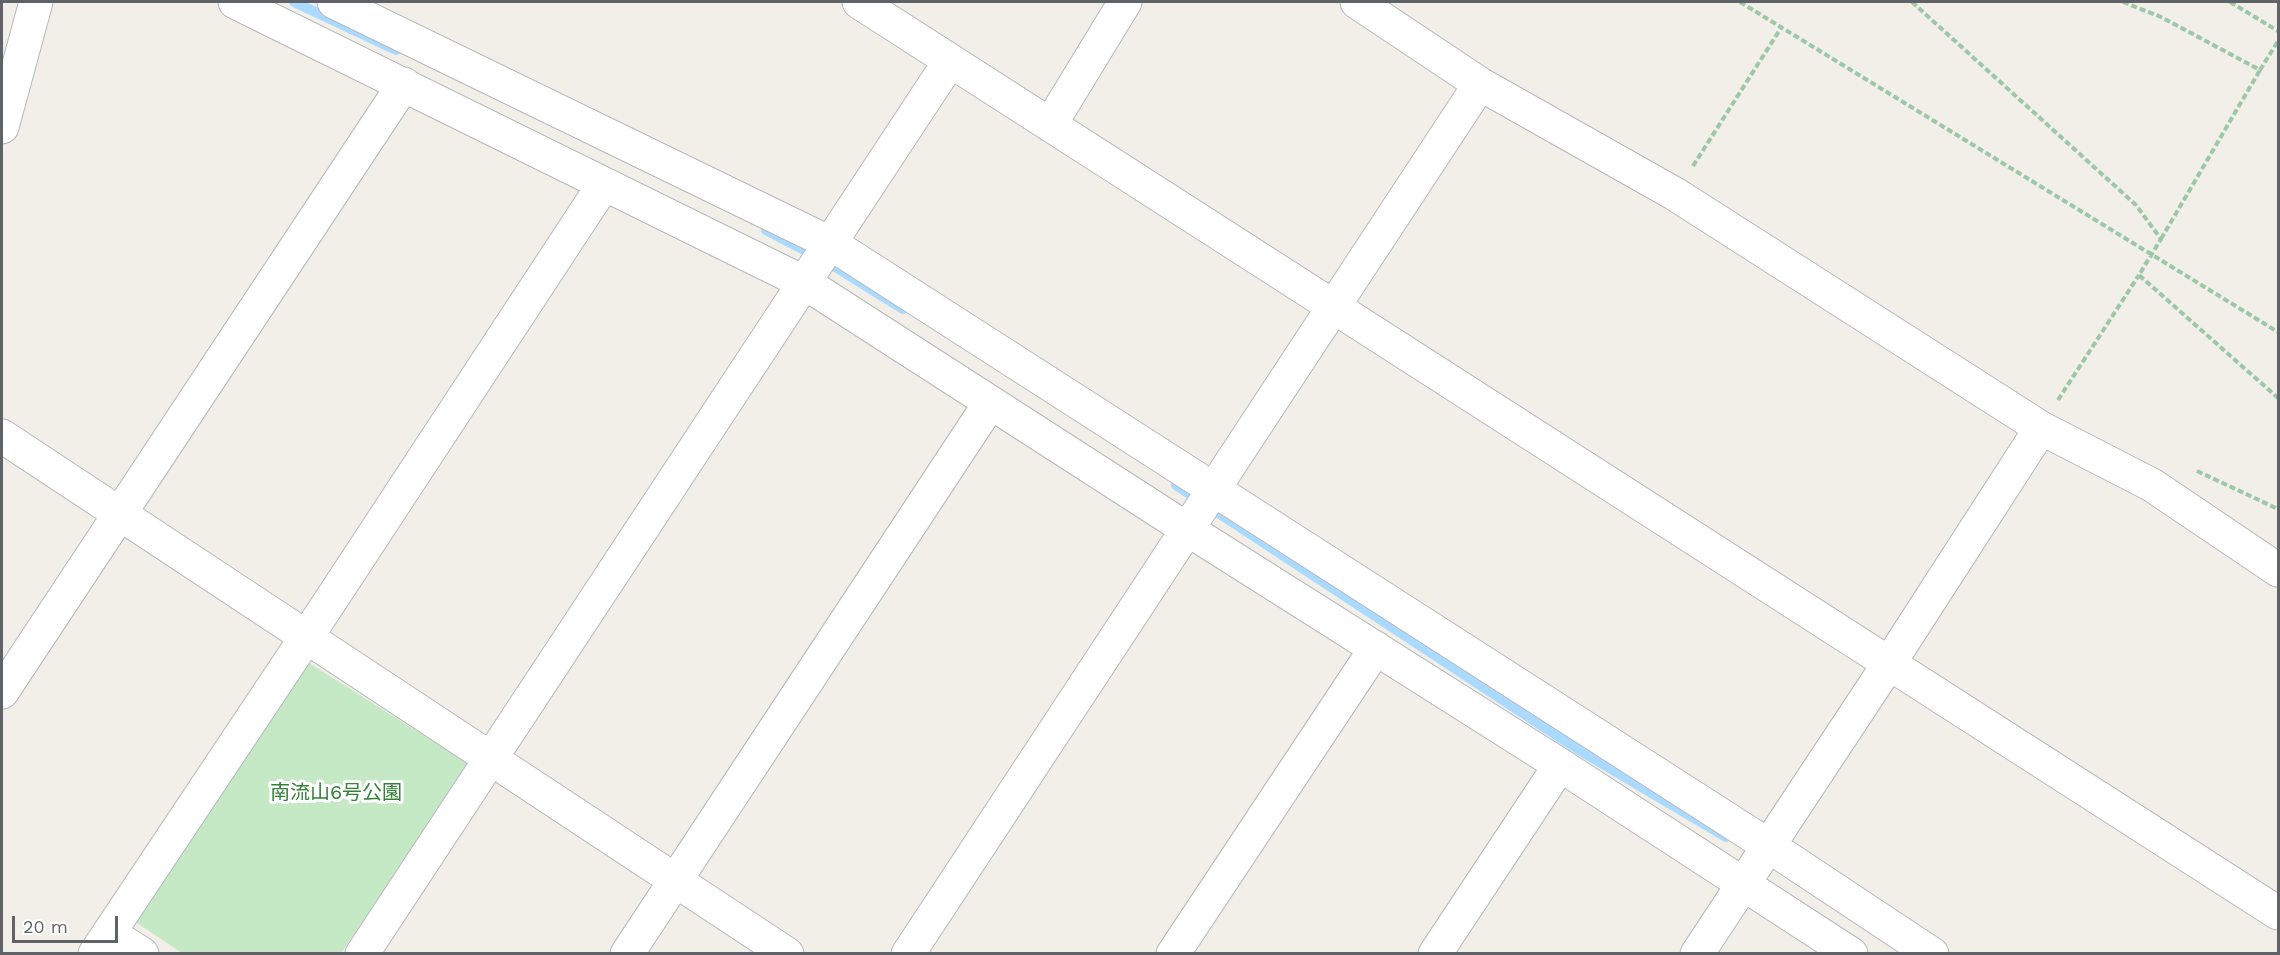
<!DOCTYPE html>
<html>
<head>
<meta charset="utf-8">
<style>
	body { margin:0 }
	#map { position:relative; width:2280px; height:955px; overflow:hidden; background:#f1efe8; font-family:"Work Sans",sans-serif }
	canvas { display:block }
	.frame { position:absolute; inset:0; border:3px solid #5f6368; pointer-events:none }
	.scale { position:absolute; left:12px; top:916px; width:106px; height:27px; box-sizing:border-box; border:3px solid #5f6368; border-top:0; padding-left:8px; font-size:18px; line-height:21px; white-space:nowrap; color:#5f6368; -webkit-text-stroke:4px #fff; paint-order:stroke }
</style>
</head>
<body>
<div id="map">
<canvas width="2280" height="955"></canvas>
<div class="frame"></div>
<div class="scale">20 m</div>
</div>
<script>
const context = document.querySelector('canvas').getContext('2d');
context.lineJoin = 'round';
function paint(path, color) { context.fillStyle = color; context.fill(path, 'evenodd'); }
const poly = rows => new Path2D(rows.map(r => 'M' + r).join(''));
function trace(path, color, width, dash) { context.strokeStyle = color; context.lineWidth = width; context.lineCap = dash ? 'butt' : 'round'; context.setLineDash(dash || []); context.stroke(path); }
function label(font, color, halo, rows, align = 'center') {
  context.font = font + ' "Work Sans","Noto Sans JP",sans-serif'; context.lineWidth = 6; context.setLineDash([]); context.textBaseline = 'middle'; context.strokeStyle = halo; context.fillStyle = color; for (const [text, x, y, turn = 0] of rows) {
    context.save(); context.translate(x, y); context.rotate((+turn || 0) * Math.PI / 180); context.textAlign = isNaN(turn) ? turn : align; if (halo) context.strokeText(text, 0, 0); context.fillText(text, 0, 0); context.restore();
  }
}
const green = poly([
	[309,663,472,766,341,953,182,953,134,921]
]);
const stream = poly([
	[294,2,396,50],
	[766,230,829,263,903,309],
	[1176,485,1579,750,1726,837]
]);
const path = poly([
	[1740,2,2278,332],
	[1912,2,2136,205,2161,239,2139,275,2278,398],
	[2123,2,2161,17,2260,70,2278,41],
	[2230,2,2278,31],
	[1693,166,1781,28],
	[2161,239,2260,70],
	[2058,400,2139,275],
	[2197,471,2278,509]
]);
const minor = poly([
	[235,2,805,283,1187,529,1560,765,1851,954],
	[334,2,830,243,1769,846,1932,954],
	[859,2,2278,913],
	[1357,2,1480,84,1675,194,2041,428,2152,485,2278,570],
	[1050,125,1125,2],
	[2,127,36,2],
	[2,436,787,954],
	[2,692,404,84],
	[109,933,142,954],
	[95,954,325,609,604,184],
	[362,954,950,61],
	[627,954,990,403],
	[908,954,1480,84],
	[1173,954,1376,648],
	[1435,954,1560,765],
	[1697,954,1890,662,2041,428]
]);
const parkNames = [
	["南流山6号公園",336,793]
];
paint(green, '#c5e8c5');
trace(stream, '#aadaff', 10);
trace(minor, '#b5b8bc', 35);
trace(path, '#9cc7a9', 4, [6, 3]);
trace(minor, '#fff', 33);
label('20px', '#348238', '#fff', parkNames);
</script>
</body>
</html>
